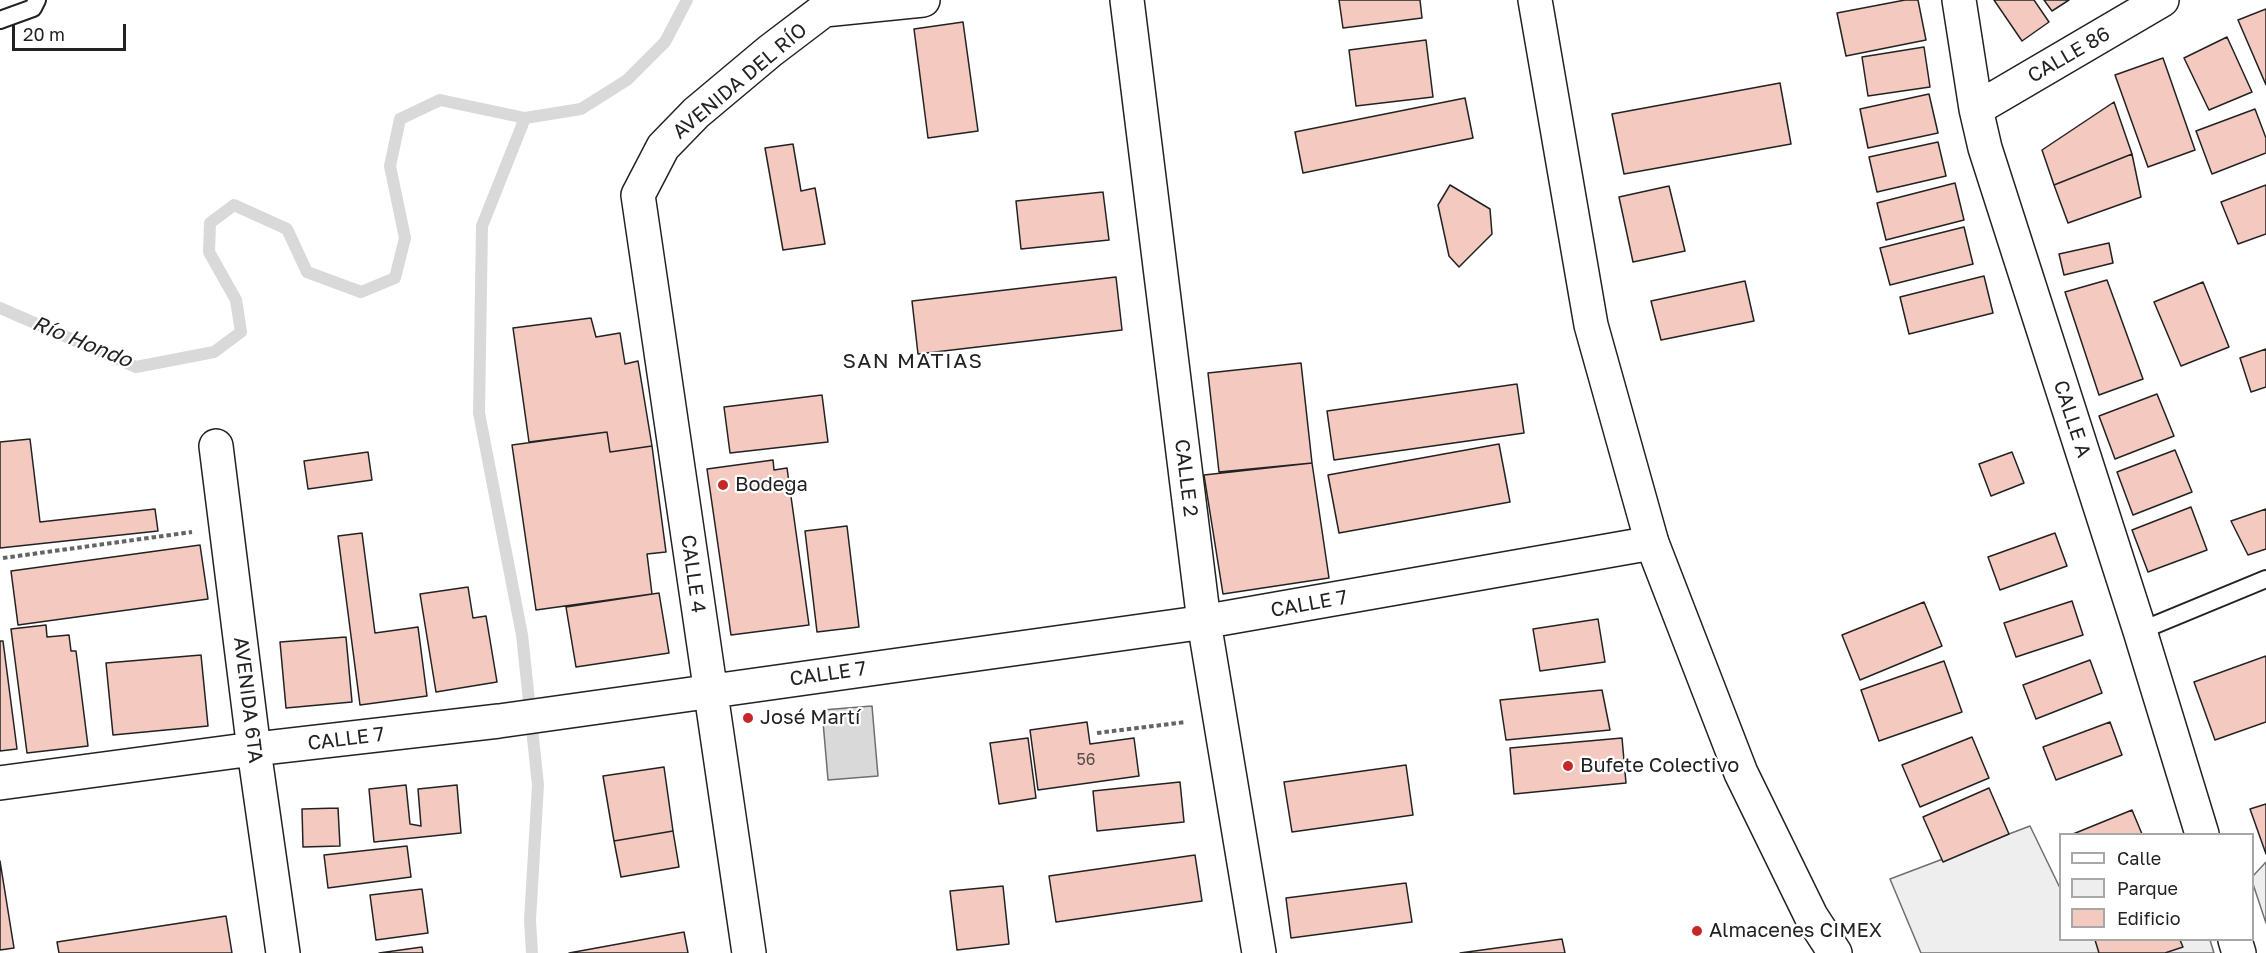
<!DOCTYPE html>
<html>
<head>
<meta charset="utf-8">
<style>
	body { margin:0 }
	#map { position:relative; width:2266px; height:953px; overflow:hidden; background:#fff; font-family:"Golos Text",sans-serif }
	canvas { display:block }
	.legend { position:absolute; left:2059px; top:833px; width:195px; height:108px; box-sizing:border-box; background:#fff; border:2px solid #a7a7a7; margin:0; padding:8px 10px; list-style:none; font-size:18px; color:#222 }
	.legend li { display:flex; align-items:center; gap:12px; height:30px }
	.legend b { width:30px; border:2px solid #a7a7a7 }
	.scale { position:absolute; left:12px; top:24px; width:114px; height:27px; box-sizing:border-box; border:3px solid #222; border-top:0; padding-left:8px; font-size:18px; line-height:21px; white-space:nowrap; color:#222; -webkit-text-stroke:4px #fff; paint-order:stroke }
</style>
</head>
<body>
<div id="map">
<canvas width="2266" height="953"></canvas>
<ul class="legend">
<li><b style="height:8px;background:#fff"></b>Calle</li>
<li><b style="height:16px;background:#eee"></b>Parque</li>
<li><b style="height:16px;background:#f3c9c0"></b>Edificio</li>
</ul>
<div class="scale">20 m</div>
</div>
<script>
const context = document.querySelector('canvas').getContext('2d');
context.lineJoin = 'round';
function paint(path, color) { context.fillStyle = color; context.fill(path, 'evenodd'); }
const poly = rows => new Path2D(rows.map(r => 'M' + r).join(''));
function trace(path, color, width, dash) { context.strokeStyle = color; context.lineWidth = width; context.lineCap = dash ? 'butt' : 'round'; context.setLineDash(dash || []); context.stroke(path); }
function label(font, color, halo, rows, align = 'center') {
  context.font = font + ' "Golos Text",sans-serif'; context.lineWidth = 4.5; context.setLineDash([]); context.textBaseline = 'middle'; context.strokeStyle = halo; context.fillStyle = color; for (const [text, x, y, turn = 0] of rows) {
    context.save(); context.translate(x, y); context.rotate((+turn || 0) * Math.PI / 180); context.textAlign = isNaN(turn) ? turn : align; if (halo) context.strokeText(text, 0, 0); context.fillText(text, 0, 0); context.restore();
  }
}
const green = poly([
	[2030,826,2060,888,2060,940,2210,940,2214,953,1921,953,1890,879,2030,826],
	[2266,862,2266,923,2252,881,2253,876,2266,862]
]);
const water = poly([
	[872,706,878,776,828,780,822,710,872,706]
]);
const stream = poly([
	[525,118,482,226,479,413,522,635,538,785,530,920,532,953],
	[0,308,136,367,214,352,241,332,236,300,209,252,210,223,234,205,287,229,307,272,361,292,395,278,405,238,390,166,400,119,440,100,525,118,581,109,627,80,665,42,687,0]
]);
const building = poly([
	[1339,0,1420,0,1422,18,1343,28,1339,0],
	[1905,0,1918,0,1926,40,1846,56,1837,13,1905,0],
	[1994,0,2034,0,2049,22,2022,41,1994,0],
	[2044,0,2069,0,2052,11,2044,0],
	[2266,9,2266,85,2238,20,2266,9],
	[963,22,978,131,928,138,914,29,963,22],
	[2227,37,2252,92,2209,110,2184,58,2227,37],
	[1426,40,1433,97,1356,106,1349,50,1426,40],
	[1924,47,1930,87,1868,96,1862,57,1924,47],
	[2163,58,2195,150,2148,167,2115,75,2163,58],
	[1780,83,1791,144,1624,174,1612,114,1780,83],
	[1929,94,1938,133,1868,148,1860,109,1929,94],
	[1465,98,1473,138,1303,173,1295,132,1465,98],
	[2114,102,2132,154,2054,185,2042,150,2114,102],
	[2255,109,2266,138,2266,153,2212,174,2196,131,2255,109],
	[1938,142,1946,176,1877,192,1869,157,1938,142],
	[793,144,801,191,815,188,825,244,783,250,765,148,793,144],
	[2132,154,2141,197,2068,223,2054,185,2132,154],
	[1955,183,1964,220,1886,240,1877,203,1955,183],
	[1450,185,1490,209,1492,234,1459,267,1449,256,1438,205,1450,185],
	[2266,185,2266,234,2238,244,2221,202,2266,185],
	[1669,186,1685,251,1633,262,1619,197,1669,186],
	[1103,192,1109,240,1021,249,1016,201,1103,192],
	[1964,227,1973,264,1890,285,1880,248,1964,227],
	[2109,243,2113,263,2064,275,2059,254,2109,243],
	[1984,276,1993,313,1909,334,1900,297,1984,276],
	[1116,277,1122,330,918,354,912,301,1116,277],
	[2107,280,2143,379,2099,395,2065,292,2107,280],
	[1745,281,1754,321,1661,340,1651,301,1745,281],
	[2203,282,2229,347,2181,366,2154,302,2203,282],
	[591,318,596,337,620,333,625,364,638,361,652,446,610,452,607,432,529,442,513,328,591,318],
	[2266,349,2266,387,2251,392,2240,358,2266,349],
	[1301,363,1312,463,1219,472,1208,373,1301,363],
	[1517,384,1524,433,1334,460,1327,411,1517,384],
	[2157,394,2174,436,2115,459,2099,416,2157,394],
	[822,395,828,442,730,453,724,407,822,395],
	[607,432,610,452,652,446,666,552,647,554,652,594,536,610,512,445,607,432],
	[30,439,40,522,155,509,158,531,0,548,0,442,30,439],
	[1499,444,1510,502,1339,533,1328,475,1499,444],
	[2175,450,2192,492,2133,515,2117,472,2175,450],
	[368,452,372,480,308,489,304,461,368,452],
	[2012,452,2024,483,1991,496,1979,464,2012,452],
	[773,460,774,470,787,468,809,625,731,635,707,469,773,460],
	[1312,463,1329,578,1223,594,1204,475,1312,463],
	[2191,507,2207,550,2148,572,2132,530,2191,507],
	[2266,509,2266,549,2248,555,2231,521,2266,509],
	[847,526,859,627,817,632,805,531,847,526],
	[362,533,375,633,418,627,427,696,360,705,338,536,362,533],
	[2055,533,2067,566,2000,590,1988,557,2055,533],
	[200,545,208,599,18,625,11,571,200,545],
	[468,587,473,618,486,616,497,682,436,692,420,594,468,587],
	[659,593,669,653,576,667,566,607,659,593],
	[2072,601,2083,635,2016,657,2004,623,2072,601],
	[1924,602,1942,646,1860,680,1842,635,1924,602],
	[1598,619,1605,662,1540,671,1533,629,1598,619],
	[46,625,47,637,69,635,71,651,76,651,88,746,27,753,11,629,46,625],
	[346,637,352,702,286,708,280,642,346,637],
	[0,641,3,641,17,749,0,751,0,641],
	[201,655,208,726,113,735,106,663,201,655],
	[2266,656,2266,722,2215,740,2194,682,2266,656],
	[2090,660,2102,693,2036,719,2023,685,2090,660],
	[1944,661,1962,712,1879,741,1861,690,1944,661],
	[1602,690,1610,730,1506,740,1500,700,1602,690],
	[1087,722,1090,744,1134,738,1139,776,1038,790,1030,730,1087,722],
	[2110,722,2122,755,2056,780,2043,747,2110,722],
	[1972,737,1989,778,1920,807,1902,765,1972,737],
	[1028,738,1036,798,999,804,990,743,1028,738],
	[1622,738,1626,783,1514,794,1510,748,1622,738],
	[1406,765,1413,815,1292,832,1284,782,1406,765],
	[664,767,673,831,614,841,603,776,664,767],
	[1180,782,1184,822,1097,831,1093,791,1180,782],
	[406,785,410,824,421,826,418,789,457,785,461,833,374,842,369,789,406,785],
	[1989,788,2009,834,1943,862,1923,817,1989,788],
	[2266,804,2266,854,2250,809,2266,804],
	[338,808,340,846,303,847,302,809,338,808],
	[2132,810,2142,834,2073,834,2132,810],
	[673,831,679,867,621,877,614,841,673,831],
	[407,846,411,877,328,888,324,855,407,846],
	[1195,855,1202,901,1056,922,1049,876,1195,855],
	[0,861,14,948,0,950,0,861],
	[1406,883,1412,922,1291,938,1286,898,1406,883],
	[1003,886,1009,944,957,950,950,891,1003,886],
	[422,889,428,933,376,940,370,895,422,889],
	[226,916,232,953,59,953,57,942,226,916],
	[684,932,688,953,569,953,684,932],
	[1562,939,1565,953,1460,953,1562,939],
	[2095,940,2180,940,2183,947,2165,953,2099,953,2095,940],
	[422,947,423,953,379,953,422,947]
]);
const path = poly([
	[3,558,192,532],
	[1097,733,1186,722]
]);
const lane = poly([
	[0,20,33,8,37,0],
	[2140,631,2266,579]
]);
const street = poly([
	[1127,0,1204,622,1259,953],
	[1959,0,1976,109,1985,148,2140,631,2202,834],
	[824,10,923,0],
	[1976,109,2162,0],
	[216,446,254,750,283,953],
	[0,783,238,751,499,721,1191,624,1652,543],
	[2235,940,2239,953],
	[749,953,638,195,663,147,696,113,770,51,824,10]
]);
const primary = poly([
	[1535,0,1591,325,1652,543,1741,773,1811,916,1835,953]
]);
const markers = [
	[723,485,6,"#c62828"],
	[748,718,6,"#c62828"],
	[1568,766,6,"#c62828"],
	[1697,931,6,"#c62828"]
];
const numberNames = [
	["56",1086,760]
];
const streetNames = [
	["CALLE 86",2069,55,-30],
	["AVENIDA DEL RÍO",740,81,-40],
	["CALLE A",2072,419,72],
	["CALLE 2",1186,478,83],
	["CALLE 4",693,574,82],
	["CALLE 7",1309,604,-10],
	["CALLE 7",828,674,-8],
	["AVENIDA 6TA",248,700,83],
	["CALLE 7",346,739,-7]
];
const poiNames = [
	["Bodega",735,485],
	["José Martí",760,718],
	["Bufete Colectivo",1580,766],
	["Almacenes CIMEX",1709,931]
];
const waterNames = [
	["Río Hondo",82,342,22]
];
const neighbourhoodNames = [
	["SAN MATIAS",913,361]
];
paint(green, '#eee');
trace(green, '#6f6f6f', 1.5);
paint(water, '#d9d9d9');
trace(water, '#6f6f6f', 1.5);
trace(stream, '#d9d9d9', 12);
paint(building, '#f3c9c0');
trace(building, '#222', 1.5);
trace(lane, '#222', 20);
trace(street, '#222', 36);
trace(primary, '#222', 36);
trace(path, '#646464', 4, [4.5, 3]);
trace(lane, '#fff', 16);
trace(street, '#fff', 33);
trace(primary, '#fff', 33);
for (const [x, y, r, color] of markers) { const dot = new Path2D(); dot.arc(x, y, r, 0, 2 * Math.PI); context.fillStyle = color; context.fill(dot); trace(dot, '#fff', 2); }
label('16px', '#564c4a', null, numberNames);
label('20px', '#222', '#fff', streetNames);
label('20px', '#222', '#fff', poiNames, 'left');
label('italic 21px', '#222', '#fff', waterNames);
context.letterSpacing = '1.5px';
label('21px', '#222', '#fff', neighbourhoodNames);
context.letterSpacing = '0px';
</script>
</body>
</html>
